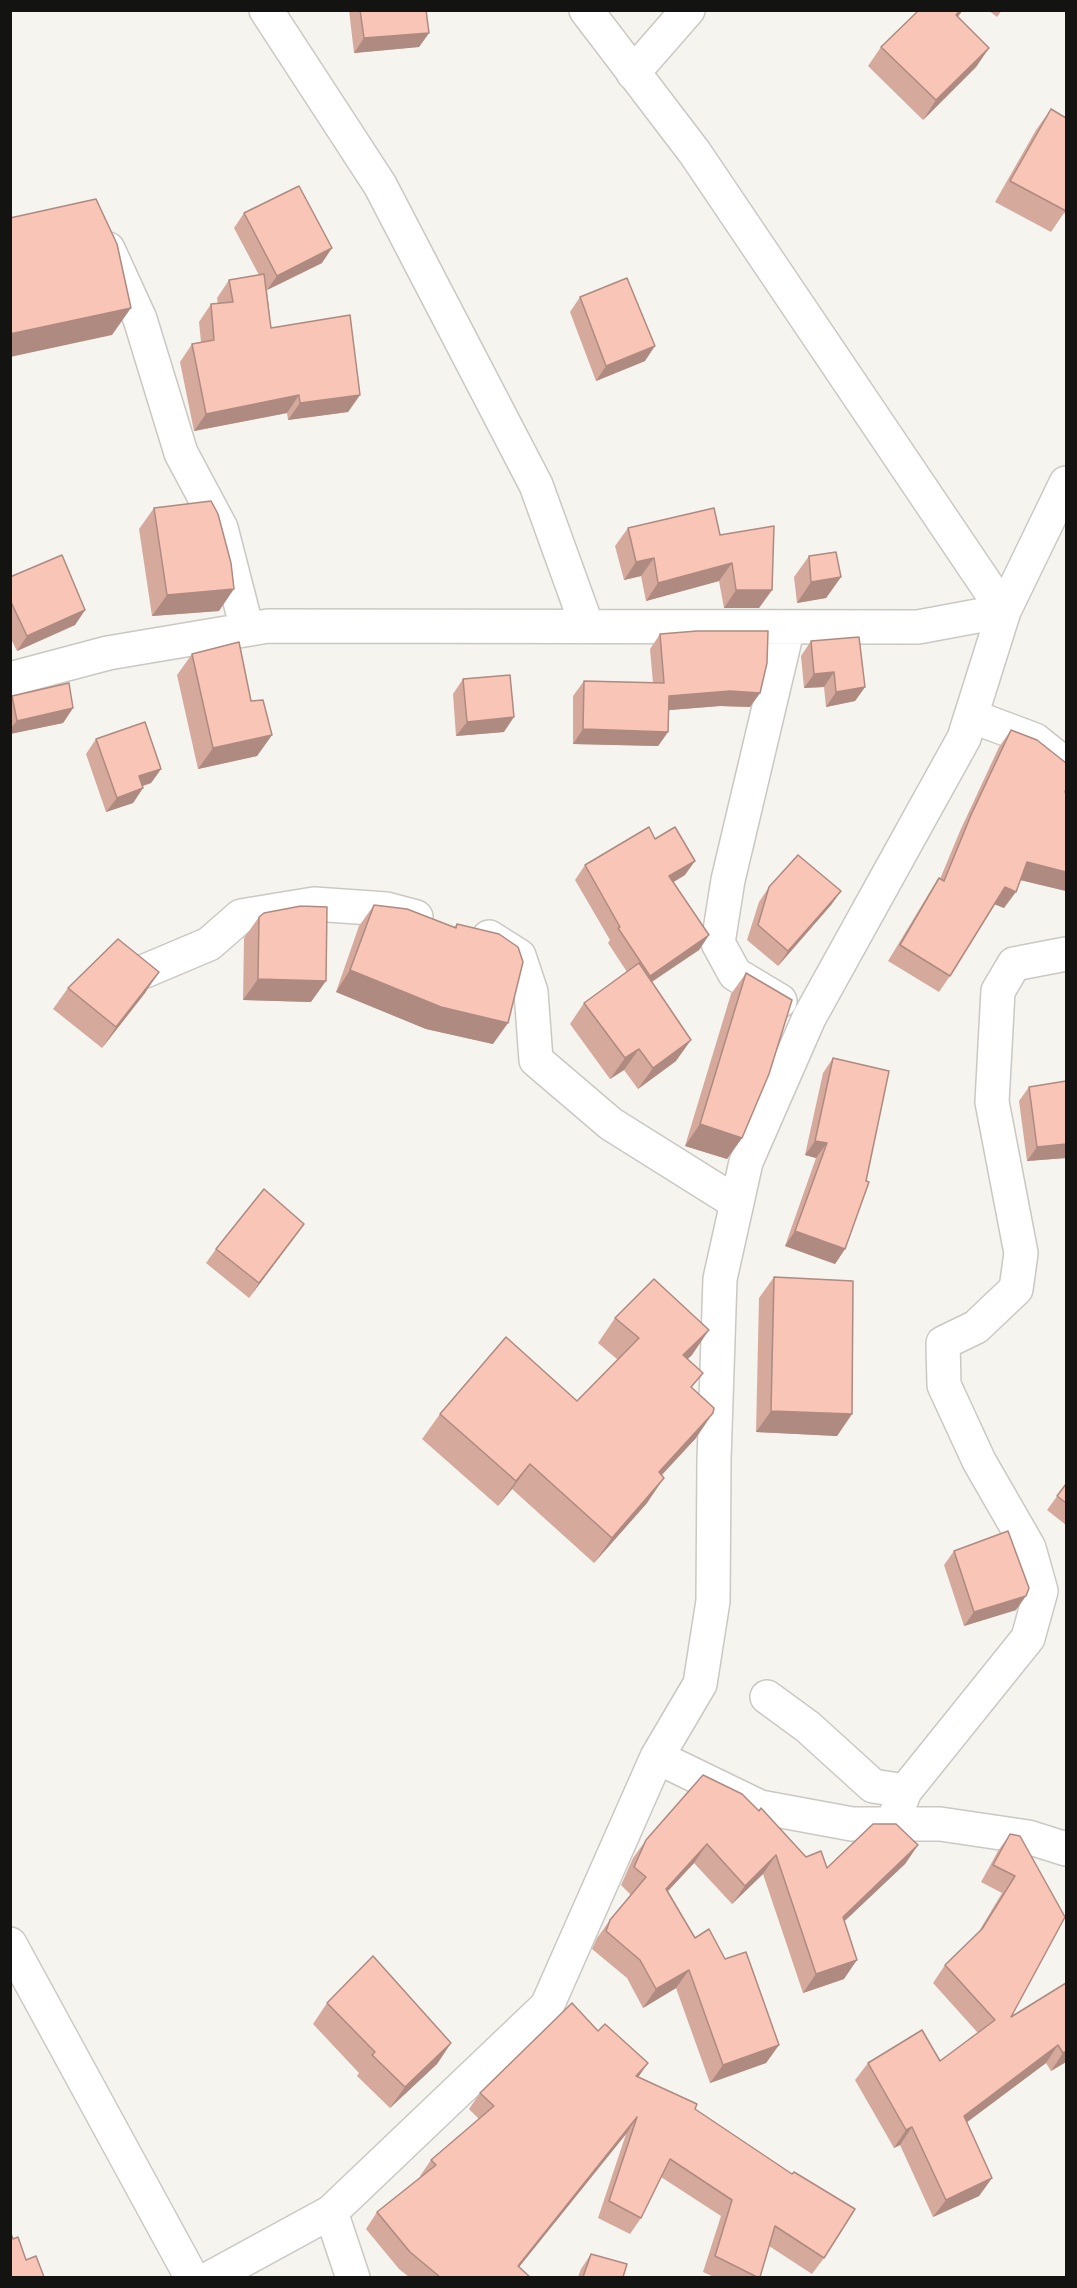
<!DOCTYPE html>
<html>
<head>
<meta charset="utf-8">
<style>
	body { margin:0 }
	#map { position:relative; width:1077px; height:2288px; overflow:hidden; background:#f6f4ef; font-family:Overpass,sans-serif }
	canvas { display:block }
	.frame { position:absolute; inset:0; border:12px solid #131311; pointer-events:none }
</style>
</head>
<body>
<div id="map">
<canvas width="1077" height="2288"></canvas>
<div class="frame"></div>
</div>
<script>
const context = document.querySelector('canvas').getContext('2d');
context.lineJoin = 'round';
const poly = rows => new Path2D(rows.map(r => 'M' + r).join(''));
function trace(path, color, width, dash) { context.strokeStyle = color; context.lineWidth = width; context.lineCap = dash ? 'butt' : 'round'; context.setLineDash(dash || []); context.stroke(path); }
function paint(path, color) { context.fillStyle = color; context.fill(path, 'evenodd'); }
const street = poly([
	[266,10,380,185,536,485,587,626],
	[633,73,688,10],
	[108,249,140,319,181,453,221,528,247,629],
	[10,679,108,653,268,626,918,627,1004,611,695,153,586,10],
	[971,716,1035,740,1066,765],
	[489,937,519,956,531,992,536,1060,611,1124,737,1203],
	[145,971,209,944,241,916,314,904,386,909,416,917],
	[780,1001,735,974,718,943,728,880,788,627],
	[767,1697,808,1727,873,1786,905,1791],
	[657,1757,760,1807,852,1824,940,1824,1028,1837,1066,1849],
	[892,1824,905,1791,1028,1638,1041,1591,1029,1548,979,1461,944,1385,943,1343,976,1327,1016,1289,1021,1253,992,1102,998,991,1014,964,1066,954],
	[10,1944,192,2278],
	[331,2212,353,2278],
	[210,2278,331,2212,547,2006,657,1757,700,1684,713,1601,714,1460,720,1279,746,1162,809,1018,964,738,1004,611,1066,483]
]);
const wall = poly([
	[349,10,426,10,429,33,419,47,354,53],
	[919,10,963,10,958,17,989,48,976,67,923,120,868,66,881,47],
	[988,10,1002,10,997,17],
	[1051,109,1066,118,1066,214,1064,213,1051,232,995,202,1036,130],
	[244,213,322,263,267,290,271,328,360,395,348,412,288,420,287,413,194,431,180,362,192,344,201,342,199,322,211,304,218,304,217,298,229,280,259,275,234,228],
	[580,297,645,361,596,381,570,312],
	[154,508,219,611,152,616,139,529],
	[628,528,720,535,772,590,759,608,724,608,719,581,646,601,641,576,624,580,615,546],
	[809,556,841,577,826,598,797,603,794,577],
	[10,577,85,610,75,625,17,651,10,637],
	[660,634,760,693,750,707,720,706,669,710,668,732,658,746,573,744,573,696,584,681,653,683,650,649],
	[811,641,865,687,855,701,826,707,824,687,804,688,801,656],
	[192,654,251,701,272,735,257,756,198,769,177,675],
	[463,679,504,732,456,736,453,694],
	[12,696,73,708,63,723,10,734,10,698],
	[1011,730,1065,792,1066,793,1066,891,1020,880,1004,908,995,904,950,976,939,992,888,961,928,895,939,878,940,879,960,831,999,747],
	[96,739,161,769,151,783,143,786,143,788,133,803,106,812,86,754],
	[655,839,685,875,673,882,709,935,699,950,652,982,676,1061,638,1089,624,1070,610,1079,570,1024,584,1003,627,972,608,943,610,940,575,880,585,865],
	[769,887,841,891,831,905,778,966,747,940,759,902],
	[374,905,454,927,457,924,493,1044,426,1029,336,992,359,926],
	[259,917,311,1002,243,1000,244,938],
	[746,973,742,1138,727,1159,685,1146,731,994],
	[68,988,145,993,102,1048,53,1009],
	[833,1058,866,1181,845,1249,835,1264,785,1246,816,1158,805,1155,823,1073],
	[1029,1087,1066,1158,1027,1161,1019,1101],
	[304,1224,249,1298,206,1263,216,1249],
	[774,1277,852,1414,837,1436,756,1432,759,1298],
	[615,1318,692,1355,687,1359,692,1388,696,1438,662,1475,647,1503,594,1563,512,1489,498,1506,422,1439,440,1414,577,1401,618,1360,598,1343],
	[1066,1484,1066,1525,1047,1510],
	[954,1551,1016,1610,964,1626,944,1565],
	[703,1775,806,1857,827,1868,918,1845,905,1864,844,1921,844,1979,803,1993,763,1874,732,1904,694,1863,668,1891,695,1938,725,1959,779,2045,766,2063,710,2083,676,1988,643,2008,627,1978,592,1949,597,1938,610,1920,631,1895,621,1885,633,1858,646,1840],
	[1010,1834,1020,1836,1011,2017,1066,1983,1066,2062,1051,2071,1046,2063,966,2123,992,2178,979,2196,933,2217,900,2145,894,2148,855,2080,868,2063,940,2061,978,2033,933,1983,945,1965,978,1933,1002,1893,981,1882,998,1851],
	[327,2003,451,2043,437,2064,390,2108,357,2076,359,2073,313,2024],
	[638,2077,695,2109,824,2258,812,2274,769,2246,760,2277,714,2277,703,2272,721,2216,661,2177,641,2218,630,2234,598,2218,626,2134,519,2267,530,2277,409,2277,399,2269,366,2229,377,2212,421,2177,420,2176,431,2160,479,2119,469,2109,480,2093],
	[591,2254,623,2277,578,2277,581,2269]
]);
const shadedWall = poly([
	[960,10,963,10,943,34],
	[429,33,419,47,354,53,364,38],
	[989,48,976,67,923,120,936,100],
	[332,248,322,263,267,290,277,276],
	[131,308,112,335,10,357,10,334],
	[655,346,645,361,596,381,606,366],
	[299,395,287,413,194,431,206,414],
	[360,395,348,412,288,420,300,403],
	[654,558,641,576,624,580,636,562],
	[732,563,719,581,646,601,658,583],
	[841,577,826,598,797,603,811,582],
	[234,589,219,611,152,616,167,595],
	[736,590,772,590,759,608,724,608],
	[85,610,75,625,17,651,27,636],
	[834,672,824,687,804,688,814,674],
	[865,687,855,701,826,707,836,692],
	[730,691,760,693,750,707,720,706,658,711,669,696],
	[73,708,63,723,10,734,10,729,17,721],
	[514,717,504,732,456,736,467,722],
	[583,729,668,732,658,746,573,744],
	[272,735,257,756,198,769,213,748],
	[161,769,151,783,129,790,139,776],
	[143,788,133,803,106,812,117,798],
	[695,861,685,875,659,891,669,876],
	[1027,862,1066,872,1066,891,1016,879],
	[1005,887,1016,892,1004,908,994,904],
	[841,891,831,905,778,966,788,951],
	[709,935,699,950,639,990,650,976],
	[350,970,508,1023,493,1044,426,1029,336,992],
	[159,972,145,993,102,1048,116,1027],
	[258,979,326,981,311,1002,243,1000],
	[691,1040,676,1061,638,1089,653,1068],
	[639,1049,624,1070,610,1079,625,1058],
	[700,1124,742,1138,727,1159,685,1146],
	[815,1141,827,1143,816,1158,805,1155],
	[1066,1144,1066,1158,1027,1161,1037,1147],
	[304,1224,294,1238,249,1298,259,1283],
	[795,1231,845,1249,835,1264,785,1246],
	[709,1330,692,1355,666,1380,683,1355],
	[771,1411,852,1414,837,1436,756,1432],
	[713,1413,696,1438,641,1497,659,1472],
	[530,1464,512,1489,498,1506,516,1481],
	[664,1478,647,1503,594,1563,612,1538],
	[1026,1596,1016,1610,964,1626,974,1612],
	[707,1844,694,1863,653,1907,666,1889],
	[918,1845,905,1864,830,1935,843,1917],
	[776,1855,763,1874,732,1904,745,1886],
	[857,1960,844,1979,803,1993,816,1974],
	[689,1970,676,1988,643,2008,656,1989],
	[451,2043,437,2064,390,2108,405,2087],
	[779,2045,766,2063,710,2083,723,2065],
	[1058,2045,1046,2063,951,2134,964,2116],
	[1066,2051,1066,2062,1051,2071,1063,2053],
	[648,2063,637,2079,636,2076],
	[637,2117,626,2134,511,2277,518,2266],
	[912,2127,900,2145,894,2148,906,2130],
	[992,2178,979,2196,933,2217,946,2200]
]);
const building = poly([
	[360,10,426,10,429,33,364,38,360,10],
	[919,10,960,10,956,15,989,48,936,100,881,47,919,10],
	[1051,109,1066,118,1066,211,1010,181,1051,109],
	[299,186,332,248,277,276,244,213,299,186],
	[96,199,117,244,131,308,10,334,10,218,96,199],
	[264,274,271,328,350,315,360,395,300,403,299,395,206,414,192,344,214,340,211,304,233,302,229,280,264,274],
	[627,278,655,346,606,366,580,297,627,278],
	[211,501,218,514,231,563,234,589,167,595,154,508,211,501],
	[714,508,720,535,774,526,772,590,736,590,732,563,658,583,654,558,636,562,628,528,714,508],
	[836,552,841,577,811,582,809,556,836,552],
	[62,555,85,610,27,636,10,600,10,577,62,555],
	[697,631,768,631,767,663,760,693,730,691,669,696,668,732,583,729,584,681,664,683,660,634,697,631],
	[859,637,865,687,836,692,834,672,814,674,811,641,859,637],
	[239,642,251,701,263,700,272,735,213,748,192,654,239,642],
	[510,675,514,717,467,722,463,679,510,675],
	[69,683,73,708,17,721,12,696,69,683],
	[145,722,161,769,139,776,143,788,117,798,96,739,145,722],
	[1011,730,1037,740,1066,763,1066,789,1065,792,1066,793,1066,872,1027,862,1016,892,1005,887,950,976,900,945,939,878,944,881,971,815,1011,730],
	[649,827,655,839,675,827,695,861,669,876,709,935,650,976,618,928,620,927,585,865,649,827],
	[798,855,841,891,788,951,758,925,769,887,798,855],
	[374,905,407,909,456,928,457,924,499,934,518,947,523,962,508,1023,441,1007,350,970,374,905],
	[301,906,327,907,326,981,258,979,259,917,264,913,301,906],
	[118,939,159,972,116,1027,68,988,118,939],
	[639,963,691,1040,653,1068,639,1049,625,1058,584,1003,639,963],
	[746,973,792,1000,769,1074,742,1138,700,1124,746,973],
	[833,1058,889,1071,866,1181,869,1182,845,1249,795,1231,827,1143,815,1141,833,1058],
	[1066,1081,1066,1144,1037,1147,1029,1087,1066,1081],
	[264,1189,304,1224,259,1283,216,1249,264,1189],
	[774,1277,853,1281,852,1414,771,1411,774,1277],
	[654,1279,709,1330,683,1355,703,1373,691,1387,714,1408,713,1413,659,1472,664,1478,612,1538,530,1464,516,1481,440,1414,506,1337,577,1401,639,1338,615,1318,654,1279],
	[1066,1484,1066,1503,1057,1496,1066,1484],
	[1008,1531,1029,1588,1026,1596,974,1612,954,1551,1008,1531],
	[703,1775,742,1794,759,1811,761,1808,806,1857,821,1851,827,1868,873,1824,896,1824,918,1845,843,1917,857,1960,816,1974,776,1855,745,1886,707,1844,666,1889,695,1938,709,1929,725,1959,746,1952,779,2045,723,2065,689,1970,656,1989,640,1960,606,1931,610,1920,646,1877,634,1867,646,1840,703,1775],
	[1010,1834,1020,1836,1065,1917,1011,2017,1066,1983,1066,2051,1063,2053,1058,2045,964,2116,992,2178,946,2200,912,2127,906,2130,868,2063,922,2030,940,2061,995,2020,945,1965,982,1929,1015,1876,993,1865,1010,1834],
	[373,1956,451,2043,405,2087,372,2055,375,2052,327,2003,373,1956],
	[572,2003,598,2031,605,2024,648,2063,636,2076,697,2104,695,2109,792,2174,794,2172,855,2209,824,2258,775,2226,760,2277,757,2277,715,2256,732,2200,670,2159,641,2218,609,2201,637,2117,518,2266,530,2277,440,2277,410,2252,377,2212,436,2165,431,2160,494,2106,480,2093,572,2003],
	[10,2231,13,2239,18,2237,26,2260,36,2256,44,2277,10,2277,10,2231],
	[591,2254,627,2264,623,2277,583,2277,591,2254]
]);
trace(street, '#cbc8c4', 36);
trace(street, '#fff', 33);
paint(wall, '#d6a99d');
paint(shadedWall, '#ae8a80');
paint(building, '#f9c5b7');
trace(building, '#ae8a80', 1.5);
</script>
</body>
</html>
